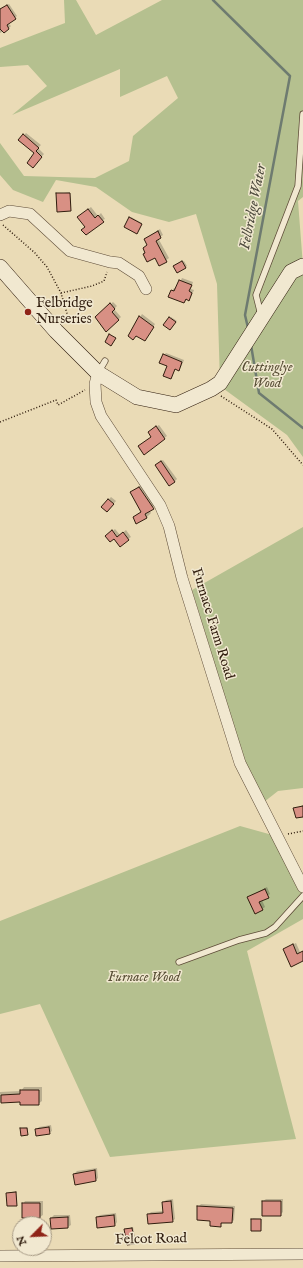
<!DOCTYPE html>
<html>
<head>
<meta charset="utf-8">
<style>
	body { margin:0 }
	#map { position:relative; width:303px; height:1268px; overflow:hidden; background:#eadbb6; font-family:"IM FELL English",serif }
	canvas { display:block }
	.north { position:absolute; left:12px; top:1216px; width:40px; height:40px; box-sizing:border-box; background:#f1e8d0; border:1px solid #a49782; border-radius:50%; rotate:246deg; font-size:11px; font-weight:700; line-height:16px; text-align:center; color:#301d0e }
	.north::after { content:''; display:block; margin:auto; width:14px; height:18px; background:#8f2418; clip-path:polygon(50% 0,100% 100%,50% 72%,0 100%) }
</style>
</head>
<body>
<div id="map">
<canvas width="303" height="1268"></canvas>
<div class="north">N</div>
</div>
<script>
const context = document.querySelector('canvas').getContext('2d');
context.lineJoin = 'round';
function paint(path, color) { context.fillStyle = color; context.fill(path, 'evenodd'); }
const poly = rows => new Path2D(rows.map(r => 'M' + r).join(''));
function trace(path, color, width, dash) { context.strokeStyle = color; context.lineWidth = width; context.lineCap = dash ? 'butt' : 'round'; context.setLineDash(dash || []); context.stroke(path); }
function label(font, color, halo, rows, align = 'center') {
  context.font = font + ' "IM FELL English",serif'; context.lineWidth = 3; context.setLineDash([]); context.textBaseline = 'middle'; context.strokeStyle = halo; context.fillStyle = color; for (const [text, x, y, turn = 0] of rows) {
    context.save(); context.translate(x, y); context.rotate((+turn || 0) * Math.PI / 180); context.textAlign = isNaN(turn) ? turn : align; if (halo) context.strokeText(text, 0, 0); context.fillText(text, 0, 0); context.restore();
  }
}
const green = poly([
	[64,0,76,0,96,35,162,0,303,0,303,197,298,201,303,266,303,457,287,435,224,389,220,383,217,284,196,214,169,222,132,212,96,187,56,180,43,202,13,190,0,175,0,143,24,176,95,178,129,161,133,136,178,98,167,76,120,97,120,69,12,115,47,86,28,65,0,67,0,48,65,23],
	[303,527,303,788,278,791,264,802,244,759,192,590],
	[240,826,276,836,303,876,303,919,247,951,296,1139,110,1157,40,1004,0,1014,0,921]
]);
const shadow = poly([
	[9,4,17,16,8,23,11,26,9,28,0,33,0,10],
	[26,133,41,145,38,148,44,154,35,164,36,153,20,140],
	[70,192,71,209,70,210,57,194],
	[91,207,98,216,101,213,105,219,86,227,81,215],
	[131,217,142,223,138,232,130,218],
	[160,229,163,235,158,238,169,258,160,265,156,257,146,253,148,245,145,239],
	[184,261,187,266,178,272,175,265],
	[182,278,193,282,191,289,194,290,191,297,184,302,172,291,174,288,177,289],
	[113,302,117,306,114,309,121,317,107,330,96,318],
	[142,314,155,324,145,340,136,335,129,336],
	[171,317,177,321,170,329,165,325],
	[166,353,184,360,181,367,179,369,176,368,171,378,169,365,164,355],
	[159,425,167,436,144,453,152,436,151,430],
	[163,460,177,479,174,482,158,463],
	[144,483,157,504,149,510,151,513,147,517,137,523,134,517,142,511,131,492],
	[111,497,116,501,107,511,102,507],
	[115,529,120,535,126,530,131,537,128,539,114,538,109,534],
	[303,805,303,816,294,809],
	[267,887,270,894,262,900,265,907,262,909,248,897],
	[296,943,300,952,303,951,303,960,284,949],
	[24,1087,42,1087,42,1101,38,1104,21,1101,0,1102,0,1092,21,1091],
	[51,1125,52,1131,49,1133,36,1130,39,1127],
	[28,1127,28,1134,21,1129,22,1128],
	[97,1168,98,1178,96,1180,74,1174,77,1171],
	[16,1191,17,1204,16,1205,7,1193],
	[173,1199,175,1219,172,1221,148,1215,151,1212,164,1211,164,1202,166,1200],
	[266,1199,283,1199,283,1212,280,1215,263,1201],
	[25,1201,43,1201,43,1215,40,1217,23,1217,23,1204],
	[201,1204,235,1206,234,1220,232,1222,223,1222,220,1226,211,1220,198,1207],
	[116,1213,117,1222,115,1225,98,1227,97,1217,100,1215],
	[54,1215,70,1215,71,1225,68,1227,52,1228,51,1218],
	[253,1218,262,1219,261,1230,252,1219],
	[133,1227,136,1242,128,1244,126,1229]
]);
const stream = poly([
	[213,0,290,76,245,315,248,328],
	[251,345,259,393,303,428]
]);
const building = poly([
	[7,5,16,19,7,25,9,29,4,33,0,29,0,9,7,5],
	[23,134,39,148,36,151,42,157,33,168,27,163,34,153,18,140,23,134],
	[56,193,70,193,71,211,57,212,56,193],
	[88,209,95,218,98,215,104,222,86,235,81,230,85,227,77,217,88,209],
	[129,217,142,224,137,234,124,227,129,217],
	[158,231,161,238,156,241,167,262,159,266,155,258,147,262,143,254,145,253,143,248,147,245,144,239,158,231],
	[182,261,186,268,177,273,173,266,182,261],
	[179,280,192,285,189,291,192,293,189,301,186,299,184,303,168,297,171,290,174,291,179,280],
	[110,303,115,309,112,312,119,320,106,332,95,317,110,303],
	[139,316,154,327,145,341,136,336,133,340,128,336,139,316],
	[169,317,176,322,170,330,163,325,169,317],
	[109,334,116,338,111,346,105,342,109,334],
	[163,354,182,362,179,371,175,369,171,379,163,376,167,366,159,363,163,354],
	[156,426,165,439,144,455,138,446,151,437,148,432,156,426],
	[161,461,175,482,169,486,155,465,161,461],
	[139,487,154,509,145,514,147,518,136,524,133,517,141,512,130,492,139,487],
	[108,499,114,504,107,512,101,507,108,499],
	[112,530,117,537,123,532,129,540,120,547,114,539,110,542,105,536,112,530],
	[303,806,303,817,296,818,293,808,303,806],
	[265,889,269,898,259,902,263,910,255,914,247,897,265,889],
	[293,944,297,954,303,951,303,961,291,967,283,949,293,944],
	[20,1090,39,1090,39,1105,20,1105,20,1102,1,1103,1,1095,20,1094,20,1090],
	[49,1127,50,1134,36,1136,35,1129,49,1127],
	[20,1128,27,1128,28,1135,21,1136,20,1128],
	[95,1170,96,1181,75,1185,73,1174,95,1170],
	[16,1192,17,1206,7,1206,6,1193,16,1192],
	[171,1201,173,1222,148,1224,147,1214,163,1213,162,1202,171,1201],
	[262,1201,281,1201,281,1216,262,1216,262,1201],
	[22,1203,40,1203,40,1218,22,1218,22,1203],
	[197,1206,233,1208,232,1223,221,1223,221,1227,210,1226,210,1221,197,1220,197,1206],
	[114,1215,115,1226,97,1228,96,1217,114,1215],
	[68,1217,68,1228,51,1229,50,1218,68,1217],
	[251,1219,261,1219,261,1231,251,1231,251,1219],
	[132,1228,135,1244,127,1245,124,1229,132,1228]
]);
const path = poly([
	[3,225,35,253,47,267,61,293,68,317,64,322],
	[61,293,92,286,104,281,107,272],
	[221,396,272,429,303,465],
	[0,422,56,400,58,405,85,390],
	[288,834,303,831]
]);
const lane = poly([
	[261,315,256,295,298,186,303,114],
	[98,373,105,361],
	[179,962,239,940,266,933,275,927,303,896]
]);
const street = poly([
	[0,215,9,211,30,214,70,251,110,262,119,263,139,276,146,289],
	[98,373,95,384,96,402,101,416,160,505,169,526,182,578,240,763,303,887],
	[0,1256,303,1254]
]);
const secondary = poly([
	[0,267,56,331,98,373,137,397,176,405,211,389,220,383,291,272,303,266]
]);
const markers = [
	[28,312,4,"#8f2418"]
];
const poiNames = [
	["Felbridge",36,304],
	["Nurseries",36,320]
];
const parkNames = [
	["Cuttinglye",267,368],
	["Wood",267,384],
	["Furnace Wood",144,978]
];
const streetNames = [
	["Furnace Farm Road",212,624,73],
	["Felcot Road",151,1240,-1]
];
const waterNames = [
	["Felbridge Water",254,207,-79]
];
paint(green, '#b5c08f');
paint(shadow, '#0003');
trace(stream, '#6e7b70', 2.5);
paint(building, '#d89084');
trace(building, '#301d0e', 1);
trace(lane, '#5e4c38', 7);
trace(street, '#5e4c38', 12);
trace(secondary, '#301d0e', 16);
trace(path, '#301d0e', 1.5, [1, 2]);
trace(lane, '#f1e8d0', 5.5);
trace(street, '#f1e8d0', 11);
trace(secondary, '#f1e8d0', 15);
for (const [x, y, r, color] of markers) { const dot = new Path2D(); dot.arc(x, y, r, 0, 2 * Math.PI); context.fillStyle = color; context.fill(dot); trace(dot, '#f1e8d0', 1.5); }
label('14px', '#301d0e', '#f1e8d0', poiNames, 'left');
label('italic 14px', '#584e35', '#f1e8d0', parkNames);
label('14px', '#301d0e', '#f1e8d0', streetNames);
label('italic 15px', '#4f4c3f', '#f1e8d0', waterNames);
</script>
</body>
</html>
